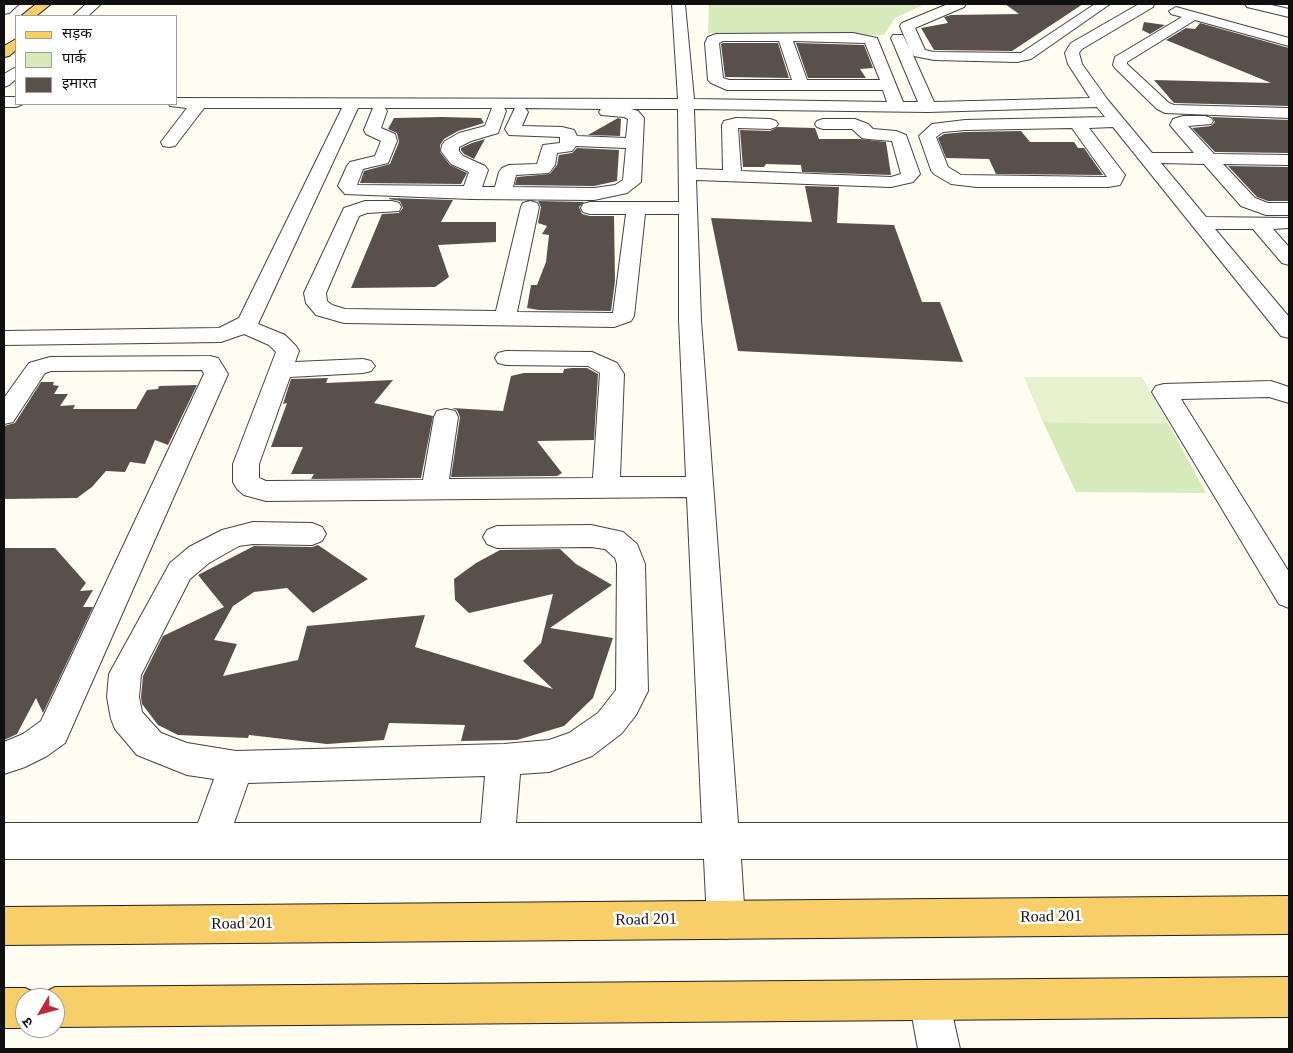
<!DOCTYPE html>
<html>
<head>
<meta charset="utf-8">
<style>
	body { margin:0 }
	#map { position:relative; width:1293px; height:1053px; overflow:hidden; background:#fffcf2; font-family:Georgia,"Noto Sans Devanagari",serif }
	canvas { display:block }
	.frame { position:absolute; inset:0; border:5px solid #101010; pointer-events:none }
	.legend { position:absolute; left:15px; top:15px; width:162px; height:90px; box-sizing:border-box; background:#fff; border:1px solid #9f9f9f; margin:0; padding:6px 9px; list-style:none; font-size:15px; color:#101010 }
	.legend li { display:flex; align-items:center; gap:10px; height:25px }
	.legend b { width:25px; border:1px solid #9f9f9f }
	.north { position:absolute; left:15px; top:988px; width:50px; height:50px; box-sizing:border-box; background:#fff; border:1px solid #9f9f9f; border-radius:50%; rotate:233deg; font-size:14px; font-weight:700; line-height:20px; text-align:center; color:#101010 }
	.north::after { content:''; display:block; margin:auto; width:18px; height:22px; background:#c12735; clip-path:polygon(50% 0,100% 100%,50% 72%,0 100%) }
</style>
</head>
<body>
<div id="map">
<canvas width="1293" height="1053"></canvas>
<div class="frame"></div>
<ul class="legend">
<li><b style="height:6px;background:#f8ce69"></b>सड़क</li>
<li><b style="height:14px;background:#d6eabb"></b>पार्क</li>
<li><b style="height:14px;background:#59504c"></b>इमारत</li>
</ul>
<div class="north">उ</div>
</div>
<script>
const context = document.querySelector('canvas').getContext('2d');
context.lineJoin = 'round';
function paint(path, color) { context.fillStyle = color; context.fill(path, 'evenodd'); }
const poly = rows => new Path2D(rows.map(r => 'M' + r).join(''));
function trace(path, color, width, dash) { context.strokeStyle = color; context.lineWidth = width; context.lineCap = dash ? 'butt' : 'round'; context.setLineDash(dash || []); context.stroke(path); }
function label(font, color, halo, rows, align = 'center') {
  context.font = font + ' Georgia,serif'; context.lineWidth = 5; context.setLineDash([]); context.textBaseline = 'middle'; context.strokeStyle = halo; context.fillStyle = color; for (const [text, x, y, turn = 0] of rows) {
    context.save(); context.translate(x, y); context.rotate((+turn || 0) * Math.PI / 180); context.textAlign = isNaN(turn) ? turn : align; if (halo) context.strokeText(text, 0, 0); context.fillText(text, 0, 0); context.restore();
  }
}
const green = poly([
	[709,4,925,4,895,18,884,35,708,33],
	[1043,422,1168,423,1206,493,1076,492]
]);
const pitch = poly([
	[1024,377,1142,377,1168,423,1043,422]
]);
const building = poly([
	[1005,4,1083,4,1012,51,934,50,921,28,948,23,944,17,951,15,1019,14],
	[1144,22,1165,25,1150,34,1142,30],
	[1200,23,1289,48,1289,106,1174,103,1154,80,1271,83,1166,40,1186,28,1195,29],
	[723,43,778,43,789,78,725,77,721,44],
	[796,43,864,45,873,68,860,69,866,78,808,78],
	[442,117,481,118,484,123,458,131,444,139,440,145,440,152,450,165,467,173,461,184,360,183,364,171,390,164,399,142,397,133,388,129,394,118],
	[1212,117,1289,120,1289,153,1215,152,1192,128,1211,126,1215,122],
	[618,118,621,119,620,136,588,135],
	[778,127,815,128,819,139,860,139,886,142,891,175,802,172,801,165,766,164,764,167,743,167,740,130,770,131],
	[1021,131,1030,142,1074,142,1078,148,1084,148,1103,175,996,174,989,159,946,158,938,138,944,134,965,132],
	[485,139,474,159,464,154,461,150,461,148,472,143],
	[577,148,619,150,617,181,594,186,515,185,517,177,550,174,557,165,559,155,572,153],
	[1228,166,1289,167,1289,201,1268,201,1257,197],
	[805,186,839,187,837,223,894,225,922,302,940,302,963,362,738,351,711,218,812,222],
	[389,198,453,200,441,222,496,222,496,242,438,245,449,277,435,287,351,288,382,214,399,213,403,208,400,201,389,199],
	[538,201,584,202,579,207,582,214,590,216,614,216,615,281,611,311,539,310,527,308,531,285,537,285,546,262,549,235,542,234,547,226,538,223,541,207],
	[572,368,587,368,598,374,594,440,537,441,562,473,557,476,451,477,460,417,457,410,452,408,503,411,511,376,524,373,563,373,564,369],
	[328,378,326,383,393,380,374,403,433,416,421,478,311,479,314,474,291,474,303,447,271,447,287,403,283,404,291,379],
	[41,382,54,382,53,385,59,386,54,394,68,394,60,406,75,405,73,409,136,409,147,390,158,389,159,386,197,385,168,445,155,440,145,464,130,462,125,472,106,471,92,487,77,498,4,499,4,426,15,423],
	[318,545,368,579,313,613,287,588,254,592,233,606,214,640,237,644,223,676,298,660,307,626,425,615,415,647,553,689,523,661,541,643,553,594,469,613,455,600,454,579,476,563,500,550,560,549,576,564,612,585,550,628,613,638,593,698,564,726,517,740,461,741,465,725,389,723,384,740,327,744,249,735,248,738,178,735,158,725,142,704,141,697,143,676,163,636,224,607,198,575,254,546,312,547],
	[4,548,55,548,86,583,80,591,93,590,83,607,93,607,43,713,36,698,17,734,4,740]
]);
const minor = poly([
	[4,4,19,4,9,13,4,14,4,4],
	[86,4,101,4,88,16,73,16,86,4],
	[672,4,685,4,694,99,887,102,883,90,727,90,711,83,708,80,705,43,708,37,716,34,853,33,877,38,903,102,918,102,891,38,893,35,903,35,910,50,900,26,902,23,948,4,966,4,964,7,915,28,925,50,934,52,1021,53,1095,4,1110,4,1031,59,1017,62,934,60,914,56,912,53,934,102,1090,98,1068,64,1065,53,1069,46,1071,43,1139,4,1154,4,1153,7,1082,49,1079,53,1082,64,1107,99,1152,153,1194,153,1170,125,1173,119,1183,116,1205,116,1211,118,1213,121,1211,124,1188,126,1214,154,1289,155,1289,165,1223,164,1255,198,1268,203,1289,203,1289,215,1266,215,1241,206,1204,164,1161,163,1206,217,1289,218,1289,228,1273,229,1289,247,1289,265,1282,263,1253,229,1215,229,1289,317,1289,338,1281,336,1113,127,1089,128,1125,175,1120,185,1108,187,977,187,951,184,934,174,931,170,919,136,932,124,965,120,1105,117,1097,107,928,112,694,109,696,169,723,170,722,125,724,121,736,118,770,119,776,121,778,124,776,127,770,129,738,128,741,171,891,177,901,174,892,141,868,139,862,138,852,129,823,129,817,127,815,124,817,121,823,119,855,119,868,124,873,129,896,131,906,135,920,174,913,182,891,187,696,180,701,320,738,823,1289,823,1289,859,741,859,745,920,740,934,726,939,712,934,707,920,704,859,4,859,4,823,198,823,214,779,187,775,137,755,115,729,111,719,107,697,109,674,170,563,189,547,222,530,253,522,312,523,322,527,326,534,322,541,312,545,253,544,239,546,209,563,190,579,141,675,139,697,142,712,161,733,187,743,236,751,504,744,549,740,569,733,598,713,616,690,617,564,615,558,605,549,591,547,497,548,487,544,483,537,487,530,497,526,591,525,623,532,637,544,645,564,648,691,636,715,622,733,592,756,549,772,520,774,516,823,702,823,687,497,266,501,244,495,237,489,233,482,233,464,276,352,269,345,244,334,221,342,4,345,4,331,219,328,239,318,342,108,204,108,175,146,169,147,163,146,161,142,187,108,170,106,169,104,176,104,176,98,678,99,672,4],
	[723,41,779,41,792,80,729,80,723,78,719,43,723,41],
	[793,41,865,43,880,80,807,80,793,41],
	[358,108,373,108,364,130,366,134,381,141,375,156,350,162,347,166,338,186,345,194,471,199,594,200,627,193,641,182,644,118,638,111,631,109,678,109,679,202,590,202,583,204,581,208,583,212,590,214,626,214,613,313,517,312,539,207,537,203,530,201,523,203,521,207,496,311,345,309,332,305,327,301,326,293,359,216,367,213,399,211,401,207,399,203,392,201,365,201,344,208,304,293,306,303,316,315,344,323,614,327,631,321,634,316,645,214,679,214,679,320,686,477,620,477,624,374,617,363,592,352,506,351,498,353,495,358,498,363,506,365,588,366,600,373,593,478,449,479,458,417,455,411,446,409,437,411,434,417,423,480,266,481,259,478,259,464,290,377,363,373,371,371,375,366,371,361,363,359,295,362,299,351,296,346,285,335,258,324,358,108],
	[385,108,492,108,485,126,459,133,445,141,442,145,441,151,451,164,469,172,464,186,357,185,363,169,388,163,397,141,395,134,381,128,387,111,385,108],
	[504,108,515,108,505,129,509,135,560,137,560,143,543,145,537,164,509,165,502,168,499,172,495,187,482,187,488,170,485,166,463,156,459,151,459,147,471,141,498,133,506,111,504,108],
	[525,108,601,109,599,112,601,115,624,117,628,119,626,138,577,136,574,130,562,127,522,126,528,112,525,108],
	[1072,128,1107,177,961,175,948,167,936,137,943,132,965,130,1072,128],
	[576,146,626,148,623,180,615,185,594,188,513,187,516,175,549,173,555,165,557,153,572,151,576,146],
	[485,776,481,823,234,823,248,783,485,776],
	[1245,4,1267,4,1289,9,1289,17,1247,7,1245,4],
	[1176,7,1289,38,1289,46,1195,20,1127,62,1127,64,1169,103,1174,105,1289,108,1289,118,1165,113,1157,109,1115,68,1113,65,1115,57,1182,17,1171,14,1169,11,1176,7],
	[16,67,16,79,9,85,4,87,4,74,16,67],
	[4,97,16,97,16,104,23,104,16,107,4,107,4,97],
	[210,356,218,358,228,374,65,743,47,756,25,767,4,774,4,742,23,734,41,721,204,374,202,370,51,371,45,373,13,422,4,424,4,398,29,363,50,357,210,356],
	[1271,381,1289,387,1289,403,1269,397,1181,399,1289,572,1289,608,1279,604,1152,392,1156,386,1164,384,1271,381],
	[929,980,943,986,949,1000,960,1049,918,1049,909,1000,915,986,929,980]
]);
const major = poly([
	[36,4,51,4,36,16,21,16,36,4],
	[16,39,16,50,9,56,4,57,4,46,16,39],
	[1289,896,1289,934,4,945,4,907,1289,896],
	[1289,977,1289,1017,55,1027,55,998,25,998,26,1028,4,1028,4,988,25,988,40,995,55,987,1289,977]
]);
const nearStreetnames = [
	["Road 201",1051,917,-1],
	["Road 201",646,920,-1],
	["Road 201",242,924,-1]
];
paint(green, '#d6eabb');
paint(pitch, '#e7f1cd');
paint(building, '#59504c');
trace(minor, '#434343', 2);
trace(major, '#212121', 2);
paint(minor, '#fff');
paint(major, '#f8ce69');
label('16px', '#101010', '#fff', nearStreetnames);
</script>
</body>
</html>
